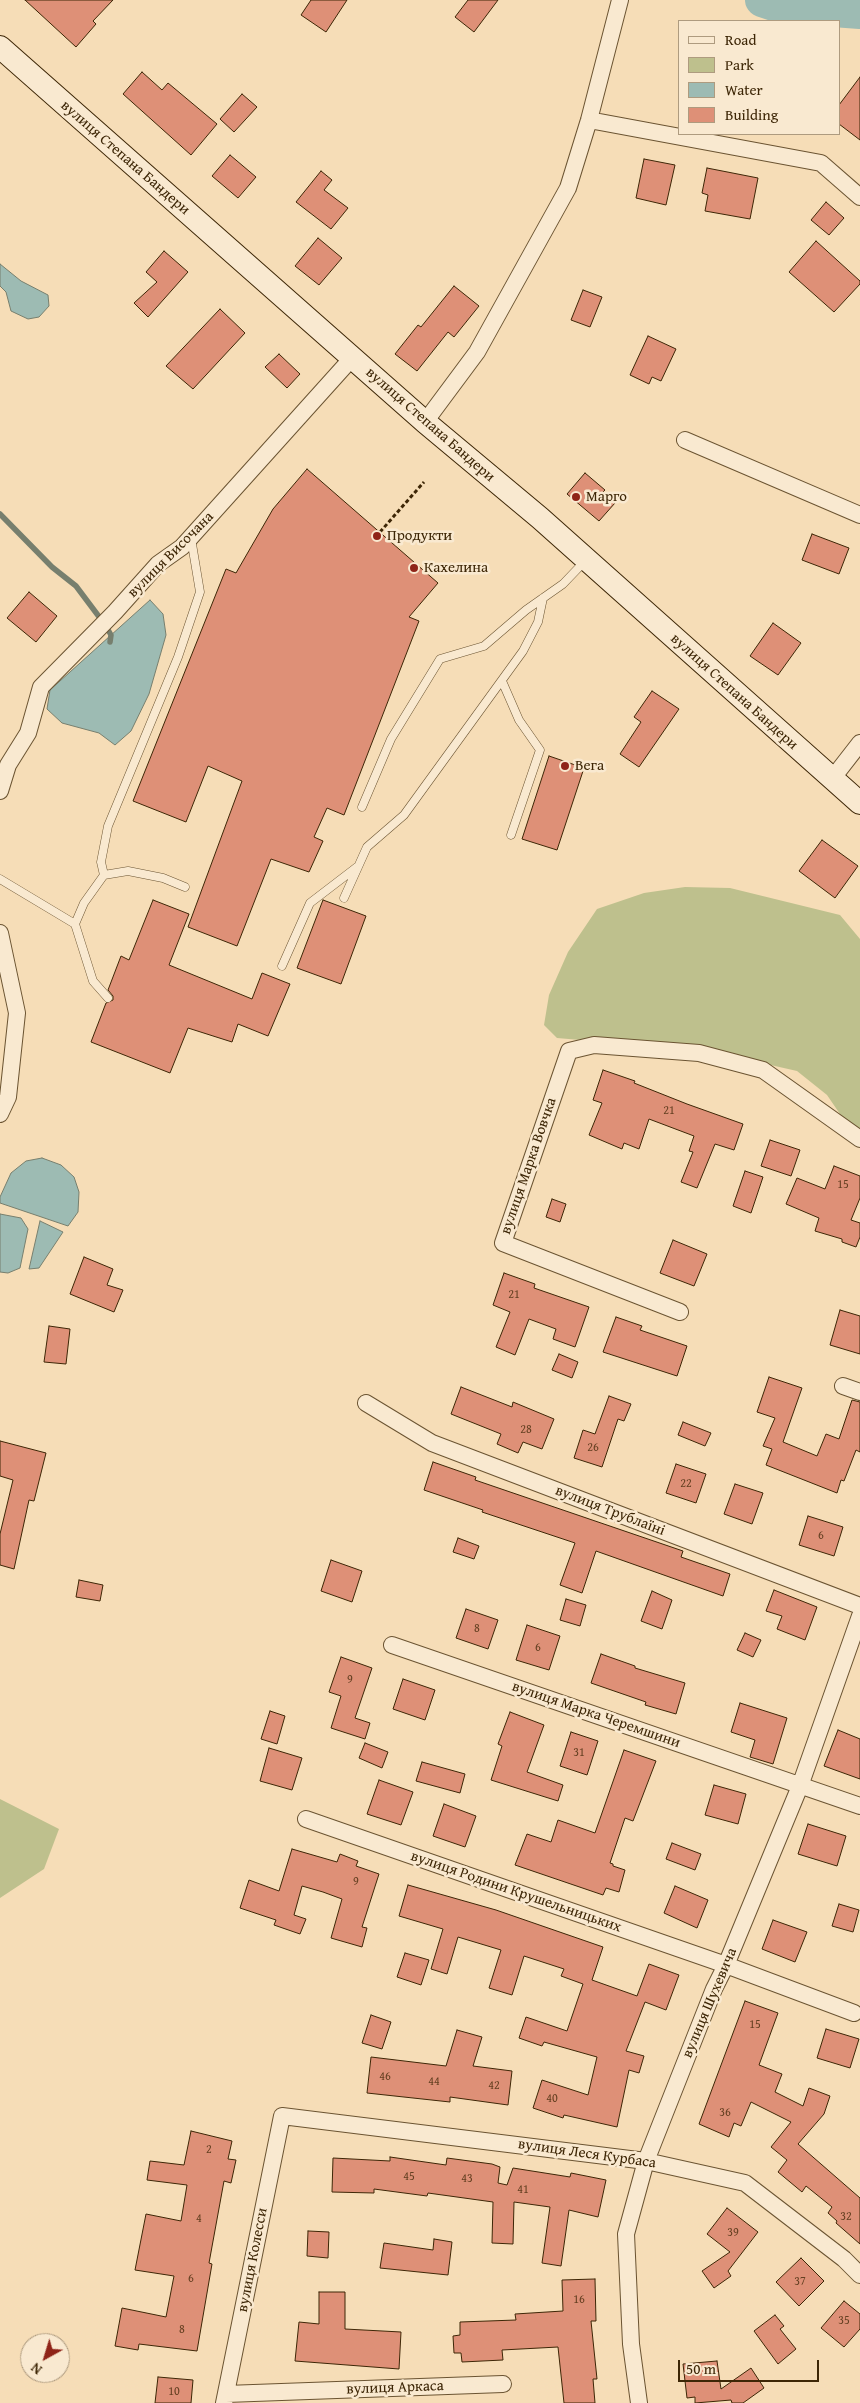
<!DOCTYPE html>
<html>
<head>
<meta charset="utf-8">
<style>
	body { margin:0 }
	#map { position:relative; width:860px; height:2403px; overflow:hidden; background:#f6ddb7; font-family:"Gentium Book Plus",serif }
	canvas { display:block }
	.legend { position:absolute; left:678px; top:20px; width:162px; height:115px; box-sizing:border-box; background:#f9e9d0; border:1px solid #ae9b7f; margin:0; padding:6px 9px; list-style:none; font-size:15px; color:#3d2606 }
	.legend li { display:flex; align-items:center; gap:10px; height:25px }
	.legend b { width:25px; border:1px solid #ae9b7f }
	.north { position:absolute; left:20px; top:2333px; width:50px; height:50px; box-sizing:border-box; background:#f9e9d0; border:1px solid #ae9b7f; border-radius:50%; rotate:219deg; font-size:14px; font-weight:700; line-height:20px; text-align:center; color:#3d2606 }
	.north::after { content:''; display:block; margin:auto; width:18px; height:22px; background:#8f2418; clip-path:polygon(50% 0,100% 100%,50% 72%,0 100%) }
	.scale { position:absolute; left:678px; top:2360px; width:141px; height:22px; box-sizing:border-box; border:2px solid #3d2606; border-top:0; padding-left:6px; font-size:15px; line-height:18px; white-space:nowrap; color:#3d2606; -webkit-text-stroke:4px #f9e9d0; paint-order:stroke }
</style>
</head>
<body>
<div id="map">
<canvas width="860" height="2403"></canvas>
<ul class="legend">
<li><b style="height:6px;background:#f9e9d0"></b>Road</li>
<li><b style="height:14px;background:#bec08d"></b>Park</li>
<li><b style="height:14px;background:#9dbbb3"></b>Water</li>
<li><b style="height:14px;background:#de9077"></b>Building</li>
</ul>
<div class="north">N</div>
<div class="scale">50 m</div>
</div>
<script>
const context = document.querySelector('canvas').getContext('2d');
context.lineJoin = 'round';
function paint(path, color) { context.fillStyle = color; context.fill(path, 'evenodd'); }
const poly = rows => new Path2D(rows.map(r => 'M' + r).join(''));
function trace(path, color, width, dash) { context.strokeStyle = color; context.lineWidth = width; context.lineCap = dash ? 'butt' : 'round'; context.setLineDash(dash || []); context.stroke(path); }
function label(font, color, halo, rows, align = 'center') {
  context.font = font + ' "Gentium Book Plus",serif'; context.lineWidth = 5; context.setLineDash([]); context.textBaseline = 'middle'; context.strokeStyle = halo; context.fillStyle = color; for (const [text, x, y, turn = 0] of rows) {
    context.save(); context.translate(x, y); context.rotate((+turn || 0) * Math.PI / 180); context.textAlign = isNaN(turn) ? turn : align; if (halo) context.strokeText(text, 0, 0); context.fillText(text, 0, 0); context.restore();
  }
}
const green = poly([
	[685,887,730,888,840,915,860,939,860,1135,855,1136,827,1095,797,1071,709,1051,557,1038,544,1025,549,995,568,952,597,909,644,893],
	[0,1799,59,1829,44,1869,0,1898]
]);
const water = poly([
	[0,264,21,281,48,295,49,306,39,317,28,319,11,311,6,292,0,286,0,264],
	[150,600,163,614,166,635,149,694,131,731,115,745,99,733,62,723,47,709,50,690,150,600],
	[42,1158,61,1165,74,1177,79,1192,78,1212,68,1226,0,1203,0,1197,11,1173,26,1161,42,1158],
	[0,1214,21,1218,28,1229,20,1268,8,1273,0,1272,0,1214],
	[40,1221,63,1232,39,1268,29,1269,40,1221]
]);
const stream = poly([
	[0,514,52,567,76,586,100,618],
	[107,628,111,635,110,642]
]);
const river = poly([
	[762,0,780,6,860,12]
]);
const building = poly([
	[25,0,113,0,93,21,96,24,76,47,25,0],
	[311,0,347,0,326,32,301,15,311,0],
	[468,0,498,0,474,32,455,17,468,0],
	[142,72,162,90,168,83,217,124,191,155,123,94,142,72],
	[860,77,860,140,839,124,839,105,860,77],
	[242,94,257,107,234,132,220,119,242,94],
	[230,155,256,177,238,198,212,176,230,155],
	[644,159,675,165,666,205,636,198,644,159],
	[707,168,758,178,750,219,705,211,708,195,702,193,707,168],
	[321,171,332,180,324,190,348,208,331,229,296,202,321,171],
	[826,202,844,218,829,235,811,220,826,202],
	[318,238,342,258,319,285,295,266,318,238],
	[816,241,860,281,860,284,834,312,789,272,816,241],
	[164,251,188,272,148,317,134,303,157,282,146,272,164,251],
	[454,286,479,306,454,337,448,332,417,371,395,354,418,325,421,327,454,286],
	[583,290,602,297,590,327,571,320,583,290],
	[220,309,245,333,193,389,166,366,220,309],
	[648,336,676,349,661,381,652,377,649,384,630,375,648,336],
	[279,354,300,374,287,388,265,367,279,354],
	[307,469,438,583,409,617,419,621,344,815,327,808,314,837,323,841,309,872,271,859,237,946,188,927,242,781,208,766,186,822,133,801,226,569,236,573,273,509,307,469],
	[585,473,605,490,603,492,615,503,599,521,567,494,585,473],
	[812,534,849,548,839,574,802,560,812,534],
	[29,592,57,616,36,642,7,618,29,592],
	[773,623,801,643,778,675,750,656,773,623],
	[652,691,679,709,639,767,620,754,641,722,634,717,652,691],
	[549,756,584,768,557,850,522,839,549,756],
	[822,840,858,866,835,898,799,871,822,840],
	[153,900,189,914,169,965,252,999,262,973,290,984,268,1036,238,1024,232,1042,188,1028,170,1073,91,1042,106,1003,113,1000,113,996,108,990,121,956,129,960,153,900],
	[323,900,366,916,341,984,297,968,323,900],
	[603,1070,635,1081,634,1083,687,1104,743,1124,734,1150,715,1144,697,1188,681,1182,693,1152,689,1151,694,1136,649,1119,639,1149,624,1143,622,1149,589,1135,602,1103,593,1100,603,1070],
	[770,1140,800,1150,791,1176,761,1166,770,1140],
	[834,1166,860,1176,860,1198,851,1220,860,1223,860,1237,856,1247,842,1242,842,1239,815,1231,819,1218,786,1204,797,1178,825,1189,834,1166],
	[745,1171,763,1177,751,1213,733,1206,745,1171],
	[552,1199,566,1204,560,1222,546,1217,552,1199],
	[673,1240,707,1254,694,1286,660,1273,673,1240],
	[84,1257,113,1269,107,1285,123,1290,114,1312,70,1294,84,1257],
	[504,1273,535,1284,534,1288,589,1307,575,1347,553,1339,556,1329,529,1319,515,1355,496,1347,510,1312,493,1305,504,1273],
	[840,1310,860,1316,860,1354,830,1345,840,1310],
	[616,1317,642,1326,640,1330,687,1346,677,1376,603,1352,616,1317],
	[49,1326,70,1329,66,1364,44,1362,49,1326],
	[559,1354,578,1362,572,1378,552,1370,559,1354],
	[769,1377,802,1388,783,1442,817,1456,826,1434,839,1439,852,1400,860,1402,860,1452,856,1450,844,1481,841,1480,837,1493,766,1465,772,1449,763,1446,775,1418,757,1412,769,1377],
	[461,1387,512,1407,513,1402,554,1419,542,1449,523,1442,518,1453,497,1444,501,1434,451,1414,461,1387],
	[609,1396,631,1404,624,1421,618,1419,602,1467,574,1458,583,1430,595,1434,609,1396],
	[683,1422,711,1433,705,1446,678,1435,683,1422],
	[0,1441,46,1453,34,1501,29,1500,14,1569,0,1565,0,1534,13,1480,0,1476,0,1441],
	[433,1462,476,1477,475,1480,683,1551,681,1557,730,1574,723,1596,596,1551,582,1593,560,1585,575,1543,482,1512,483,1510,424,1490,433,1462],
	[676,1464,706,1474,696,1503,666,1493,676,1464],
	[735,1484,763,1493,752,1524,724,1514,735,1484],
	[808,1516,843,1527,834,1556,799,1545,808,1516],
	[458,1538,479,1546,474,1559,453,1552,458,1538],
	[331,1560,362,1571,352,1602,321,1591,331,1560],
	[79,1580,103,1585,100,1601,76,1597,79,1580],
	[774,1590,817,1607,805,1640,777,1629,782,1616,766,1611,774,1590],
	[652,1591,672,1600,662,1629,641,1621,652,1591],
	[566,1599,586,1605,580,1626,560,1620,566,1599],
	[466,1609,498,1620,488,1649,456,1638,466,1609],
	[527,1625,560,1636,549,1670,516,1660,527,1625],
	[745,1633,761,1640,753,1657,737,1650,745,1633],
	[601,1654,635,1666,635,1668,685,1683,676,1714,645,1705,646,1702,591,1683,601,1654],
	[341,1657,372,1668,355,1718,370,1723,365,1739,331,1728,341,1696,329,1692,341,1657],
	[403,1679,435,1690,425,1720,393,1709,403,1679],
	[740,1703,787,1718,773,1764,750,1757,755,1740,731,1732,740,1703],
	[270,1711,285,1716,277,1744,261,1739,270,1711],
	[510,1712,544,1725,527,1772,563,1785,558,1801,491,1780,502,1746,498,1744,510,1712],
	[838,1730,860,1739,860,1779,824,1766,838,1730],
	[571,1732,598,1741,587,1775,560,1766,571,1732],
	[365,1743,388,1752,382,1768,359,1758,365,1743],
	[269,1748,302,1758,292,1790,260,1781,269,1748],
	[624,1750,656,1761,633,1821,625,1818,610,1863,613,1864,613,1866,625,1870,619,1892,606,1888,603,1895,515,1865,527,1834,551,1842,558,1820,595,1833,624,1750],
	[422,1762,465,1774,460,1793,416,1781,422,1762],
	[379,1780,413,1792,401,1825,367,1814,379,1780],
	[714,1785,746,1794,738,1824,705,1815,714,1785],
	[444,1804,476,1816,465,1847,433,1836,444,1804],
	[808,1824,846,1836,837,1866,798,1854,808,1824],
	[672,1843,701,1854,695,1870,666,1859,672,1843],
	[292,1849,337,1862,340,1854,358,1861,356,1866,379,1874,362,1927,367,1928,362,1947,331,1938,342,1899,323,1892,302,1886,294,1915,306,1919,300,1934,274,1925,276,1920,240,1908,249,1880,279,1891,292,1849],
	[408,1885,496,1910,603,1947,592,1980,637,1996,649,1964,679,1975,666,2010,645,2002,626,2051,644,2056,639,2073,629,2070,617,2127,564,2115,563,2118,533,2108,542,2080,588,2095,597,2057,544,2042,542,2046,519,2038,526,2017,567,2031,583,1984,561,1976,564,1969,524,1956,512,1995,489,1988,501,1950,458,1937,447,1974,431,1969,443,1929,399,1916,408,1885],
	[675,1886,708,1900,697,1928,664,1913,675,1886],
	[839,1904,859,1910,853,1932,832,1926,839,1904],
	[773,1920,807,1932,795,1962,762,1949,773,1920],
	[405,1953,429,1960,421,1985,397,1977,405,1953],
	[745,2001,778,2013,759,2065,782,2074,775,2092,803,2106,809,2088,830,2096,824,2114,798,2144,860,2198,860,2244,836,2223,837,2221,828,2213,832,2207,806,2186,802,2192,778,2172,787,2160,771,2147,791,2122,751,2102,741,2126,734,2123,729,2137,699,2124,745,2001],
	[371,2015,391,2022,382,2049,362,2043,371,2015],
	[826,2029,859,2039,850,2068,817,2058,826,2029],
	[457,2030,482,2037,473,2066,512,2071,508,2105,450,2097,450,2102,367,2093,371,2057,446,2066,457,2030],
	[191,2131,232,2141,228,2159,236,2160,231,2183,224,2181,209,2263,212,2264,197,2351,139,2344,138,2350,115,2346,122,2308,166,2317,174,2276,135,2270,146,2214,181,2221,187,2185,147,2180,150,2161,184,2165,191,2131],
	[390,2157,446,2165,447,2158,492,2164,500,2167,498,2183,507,2185,513,2168,570,2177,571,2173,606,2180,598,2217,569,2210,561,2266,542,2263,550,2207,514,2202,513,2244,492,2243,493,2202,428,2193,427,2196,374,2189,374,2193,332,2192,333,2158,390,2161,390,2157],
	[727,2208,758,2232,728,2271,731,2276,714,2288,702,2271,730,2252,707,2234,727,2208],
	[308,2231,329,2232,328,2258,307,2256,308,2231],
	[434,2239,452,2242,448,2275,380,2268,384,2243,433,2250,434,2239],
	[801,2258,824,2281,799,2306,776,2282,801,2258],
	[595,2279,596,2321,591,2321,597,2379,593,2379,595,2403,564,2403,558,2347,502,2350,503,2360,462,2362,461,2353,454,2353,453,2336,460,2335,460,2322,516,2320,515,2314,563,2311,562,2280,595,2279],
	[319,2292,345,2292,345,2329,401,2332,399,2369,295,2361,299,2322,319,2324,319,2292],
	[844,2301,860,2314,860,2329,844,2347,821,2328,844,2301],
	[775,2315,784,2326,780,2329,796,2349,778,2364,754,2331,775,2315],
	[717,2361,721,2389,751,2368,764,2388,743,2403,732,2403,731,2400,695,2403,695,2397,687,2398,683,2364,717,2361],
	[158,2377,193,2380,191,2403,155,2403,158,2377]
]);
const path = poly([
	[380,532,424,482]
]);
const lane = poly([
	[502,681,519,720,540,750,511,835],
	[362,807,391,739,440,659,484,646,526,610,563,584,585,561],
	[104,875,128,871,163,878,185,887],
	[0,879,75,924],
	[344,898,367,847,404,815,523,651,538,622,543,598],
	[282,966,310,903,357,867],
	[108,998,93,981,75,924,84,903,104,875,101,862,108,826,178,657,200,592,191,538]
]);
const street = poly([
	[589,120,821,163,860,197],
	[425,422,477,352,568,188,589,120,620,0],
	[685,440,860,515],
	[832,779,860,743],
	[0,791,8,765,28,733,41,687,115,612,158,564,182,547,352,358],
	[0,933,17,1013,8,1097,0,1114],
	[680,1312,503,1243,569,1051,594,1045,699,1053,763,1070,860,1139],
	[843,1386,860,1392],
	[366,1403,432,1443,860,1606],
	[392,1645,860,1806],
	[306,1819,726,1965,854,2013],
	[226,2394,503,2384],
	[224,2403,282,2116,646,2161,745,2183,844,2259,860,2275],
	[639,2403,631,2344,626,2234,646,2161,714,1989,726,1965,800,1786,860,1616]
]);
const secondary = poly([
	[0,47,425,422,540,518,860,803]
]);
const markers = [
	[576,497,5,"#8f2418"],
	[377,536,5,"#8f2418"],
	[414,568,5,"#8f2418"],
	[565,766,5,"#8f2418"]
];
const numberNames = [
	["21",669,1111],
	["15",843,1185],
	["21",514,1295],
	["28",526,1430],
	["26",593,1448],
	["22",686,1484],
	["6",821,1536],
	["8",477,1629],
	["6",538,1648],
	["9",350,1680],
	["31",579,1753],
	["9",356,1882],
	["15",755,2025],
	["46",385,2077],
	["44",434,2082],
	["42",494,2086],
	["40",552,2099],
	["36",725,2113],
	["2",209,2150],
	["45",409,2177],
	["43",467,2179],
	["41",523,2190],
	["32",846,2217],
	["4",199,2219],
	["39",733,2233],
	["6",191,2279],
	["37",800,2282],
	["16",579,2300],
	["35",844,2321],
	["8",182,2330],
	["10",174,2392]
];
const streetNames = [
	["вулиця Степана Бандери",125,158,41],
	["вулиця Степана Бандери",430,425,41],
	["вулиця Височана",171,555,-45],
	["вулиця Степана Бандери",734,692,42],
	["вулиця Марка Вовчка",529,1166,-71],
	["вулиця Трублаїні",610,1511,21],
	["вулиця Марка Черемшини",596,1715,19],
	["вулиця Родини Крушельницьких",516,1892,19],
	["вулиця Шухевича",710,2003,-67],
	["вулиця Леся Курбаса",587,2154,8],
	["вулиця Колесси",253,2260,-79],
	["вулиця Аркаса",395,2388,-2]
];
const poiNames = [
	["Марго",586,497],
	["Продукти",387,536],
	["Кахелина",424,568],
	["Вега",575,766]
];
paint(green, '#bec08d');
paint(water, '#9dbbb3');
trace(water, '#777f6e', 1);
trace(stream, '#777f6e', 5.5);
trace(river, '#9dbbb3', 34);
paint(building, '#de9077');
trace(building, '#3d2606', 1);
trace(lane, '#6b5432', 9);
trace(street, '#6b5432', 18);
trace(secondary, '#3d2606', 24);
trace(path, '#3d2606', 3, [4, 2.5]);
trace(lane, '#f9e9d0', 8);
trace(street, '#f9e9d0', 16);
trace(secondary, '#f9e9d0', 22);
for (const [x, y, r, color] of markers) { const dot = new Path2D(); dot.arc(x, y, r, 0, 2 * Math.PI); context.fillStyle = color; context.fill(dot); trace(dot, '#f9e9d0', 2); }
label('12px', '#654022', null, numberNames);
label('15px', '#3d2606', '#f9e9d0', streetNames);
label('15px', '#3d2606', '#f9e9d0', poiNames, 'left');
</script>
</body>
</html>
